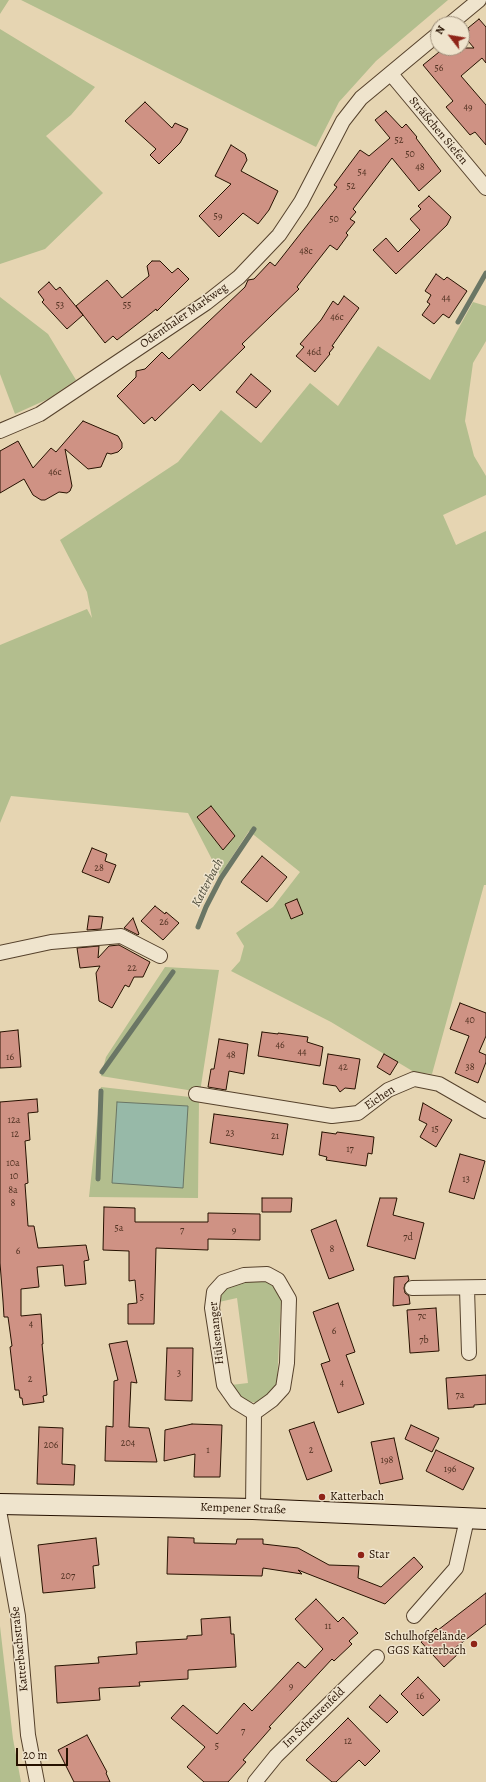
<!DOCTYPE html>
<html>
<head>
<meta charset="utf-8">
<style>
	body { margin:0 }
	#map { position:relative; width:486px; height:1782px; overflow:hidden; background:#e6d5b2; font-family:Alegreya,serif }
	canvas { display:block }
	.north { position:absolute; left:430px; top:16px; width:40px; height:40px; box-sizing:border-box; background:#efe4cd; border:1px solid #9f907b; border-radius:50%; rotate:301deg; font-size:11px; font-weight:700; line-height:16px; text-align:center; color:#261100 }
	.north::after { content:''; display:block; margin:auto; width:14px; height:18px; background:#8f2418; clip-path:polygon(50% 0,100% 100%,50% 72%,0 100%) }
	.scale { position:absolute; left:16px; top:1748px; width:52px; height:18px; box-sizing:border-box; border:2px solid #261100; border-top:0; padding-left:5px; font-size:12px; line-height:14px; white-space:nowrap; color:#261100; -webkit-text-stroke:3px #efe4cd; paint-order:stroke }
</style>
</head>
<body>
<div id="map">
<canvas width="486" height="1782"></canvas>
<div class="north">N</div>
<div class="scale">20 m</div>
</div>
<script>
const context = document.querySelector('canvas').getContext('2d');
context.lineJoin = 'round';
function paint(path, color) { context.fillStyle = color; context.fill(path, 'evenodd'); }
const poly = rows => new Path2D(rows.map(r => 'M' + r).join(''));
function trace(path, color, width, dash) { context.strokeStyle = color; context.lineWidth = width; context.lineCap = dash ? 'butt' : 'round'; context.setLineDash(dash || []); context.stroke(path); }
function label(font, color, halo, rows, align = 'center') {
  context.font = font + ' Alegreya,serif'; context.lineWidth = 3; context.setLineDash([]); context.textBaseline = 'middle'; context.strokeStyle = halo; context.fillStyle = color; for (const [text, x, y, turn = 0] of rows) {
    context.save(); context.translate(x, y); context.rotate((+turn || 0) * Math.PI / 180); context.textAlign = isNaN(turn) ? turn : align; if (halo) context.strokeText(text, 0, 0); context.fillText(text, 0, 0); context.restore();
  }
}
const green = poly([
	[0,0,9,0,0,14],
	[21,0,448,0,376,61,339,102,316,147],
	[0,29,95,87,71,115,46,136,103,193,45,249,0,264],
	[0,297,48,334,76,380,48,399,15,414,0,374],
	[473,302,486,306,486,341,473,363,465,421,474,456,486,476,486,495,443,515,456,545,486,531,486,885,484,885,432,1074,414,1072,331,1022,231,971,240,961,244,946,236,933,273,907,300,872,249,831,220,875,188,813,11,796,0,823,0,645,87,609,92,618,87,592,60,540,178,462,221,410,261,443,310,383,338,406,378,346,430,380],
	[165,967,219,970,200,1092,101,1076,106,1057],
	[101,1087,199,1098,198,1198,89,1197],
	[260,1280,268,1281,274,1286,281,1300,277,1385,276,1389,257,1403,242,1400,231,1385,248,1383,237,1298,219,1302,222,1294,226,1288,236,1283],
	[0,1626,13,1739,21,1782,0,1782]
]);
const water = poly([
	[117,1102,188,1106,183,1188,112,1183,117,1102]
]);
const stream = poly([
	[458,322,486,273],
	[198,927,206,907,221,878,254,829],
	[102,1072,173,972],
	[98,1179,101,1091]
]);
const building = poly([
	[479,19,486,27,486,63,482,58,461,76,486,105,486,145,475,132,470,135,446,107,453,101,423,65,444,48,474,48,463,35,469,31,468,28,479,19],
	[145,102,172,128,175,123,188,129,180,143,159,164,150,155,156,149,125,121,145,102],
	[386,111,402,128,406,124,417,137,416,138,441,171,419,191,392,158,353,209,356,212,350,219,355,222,346,233,348,235,337,250,330,245,297,287,299,289,242,344,245,347,200,391,193,384,155,421,152,417,144,424,117,396,136,377,136,371,145,369,162,352,169,359,245,287,248,280,254,279,270,262,275,266,337,187,334,185,360,150,369,156,390,138,375,120,386,111],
	[231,145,245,154,247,160,241,171,278,191,269,210,258,224,243,213,219,237,199,216,231,184,215,176,231,145],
	[429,196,451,217,447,225,396,274,373,250,386,238,398,252,420,230,410,219,421,209,418,206,429,196],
	[152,261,160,261,172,273,178,268,189,279,157,311,156,309,145,318,117,340,113,336,105,343,76,306,107,280,122,298,149,276,147,266,152,261],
	[436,274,444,280,447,277,467,291,449,318,443,314,434,324,422,315,430,304,427,302,431,295,425,291,436,274],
	[49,282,56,290,60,287,83,315,67,329,42,302,44,300,38,292,49,282],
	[344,296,359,308,332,346,334,347,329,353,330,354,315,372,296,356,304,347,300,344,321,320,333,301,338,305,344,296],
	[251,374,271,391,256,408,236,392,251,374],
	[83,421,118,436,122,443,122,448,118,452,111,454,107,453,101,467,88,469,65,449,72,486,70,491,67,493,59,492,45,500,41,500,33,495,24,479,0,493,0,451,18,441,33,468,51,448,56,452,83,421],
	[211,806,235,836,223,850,197,817,211,806],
	[92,848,107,854,105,861,116,865,109,883,82,872,92,848],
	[262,856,287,877,267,902,241,882,262,856],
	[297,899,303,914,291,919,285,904,297,899],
	[155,906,165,914,166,912,179,923,163,940,141,921,155,906],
	[89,916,103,917,101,929,87,930,89,916],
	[133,918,139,934,138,935,124,928,133,918],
	[119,945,150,962,143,977,134,977,129,987,125,985,112,1008,99,1001,96,973,100,966,80,968,77,948,99,946,98,958,109,946,119,945],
	[460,1003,486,1013,486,1036,479,1052,486,1055,486,1062,478,1083,455,1073,469,1036,450,1029,460,1003],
	[18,1030,21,1067,0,1068,0,1032,18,1030],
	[262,1032,278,1034,278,1033,308,1037,307,1042,323,1047,320,1066,258,1056,262,1032],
	[219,1039,248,1044,244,1074,229,1071,226,1090,208,1087,211,1069,214,1069,219,1039],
	[328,1054,360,1059,355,1089,345,1088,340,1092,336,1086,323,1084,328,1054],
	[384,1054,398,1062,390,1075,377,1067,384,1054],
	[37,1099,38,1112,28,1113,30,1140,25,1141,28,1183,25,1184,28,1226,34,1226,38,1248,86,1245,89,1260,84,1261,86,1284,65,1286,63,1265,37,1267,39,1287,21,1289,21,1316,41,1314,43,1344,42,1344,47,1395,43,1396,44,1402,23,1405,22,1398,20,1398,19,1390,15,1390,10,1347,12,1346,8,1317,4,1317,3,1301,0,1263,0,1102,37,1099],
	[423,1103,452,1120,436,1147,420,1137,427,1124,419,1120,423,1103],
	[214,1114,288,1124,283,1155,210,1143,214,1114],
	[322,1132,336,1134,337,1132,374,1137,372,1154,368,1153,366,1166,326,1160,327,1157,319,1155,322,1132],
	[460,1154,485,1161,474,1199,449,1192,460,1154],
	[262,1198,292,1198,291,1212,262,1212,262,1198],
	[380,1198,397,1198,393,1215,424,1223,415,1259,367,1246,380,1198],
	[104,1207,135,1208,135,1222,208,1222,208,1213,260,1214,260,1240,208,1239,208,1250,156,1248,154,1324,128,1324,128,1304,137,1303,135,1280,129,1281,129,1251,103,1250,104,1207],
	[336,1220,354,1270,329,1279,311,1230,336,1220],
	[408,1276,409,1280,405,1284,404,1288,405,1293,409,1296,410,1304,393,1306,394,1277,408,1276],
	[338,1303,355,1352,346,1355,364,1404,338,1413,321,1364,330,1361,313,1312,338,1303],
	[436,1308,439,1351,410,1353,407,1310,436,1308],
	[127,1341,137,1383,131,1382,129,1427,149,1428,157,1462,105,1461,106,1426,113,1427,114,1381,118,1380,109,1344,127,1341],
	[167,1348,193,1348,192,1401,165,1400,167,1348],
	[486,1375,486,1404,474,1405,474,1407,448,1409,446,1378,486,1375],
	[314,1422,332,1471,307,1480,289,1430,314,1422],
	[192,1424,222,1425,220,1477,194,1477,195,1454,164,1461,165,1430,192,1424],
	[411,1425,439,1438,432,1452,405,1439,411,1425],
	[39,1427,63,1428,62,1464,75,1465,74,1485,37,1484,39,1427],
	[394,1438,403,1479,380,1484,371,1442,394,1438],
	[436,1450,474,1468,463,1490,426,1471,436,1450],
	[168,1537,194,1538,194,1543,236,1544,237,1539,263,1539,263,1544,298,1548,329,1565,359,1566,358,1578,381,1587,414,1557,423,1567,385,1604,298,1570,302,1574,263,1568,262,1576,167,1574,168,1537],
	[96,1538,99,1565,93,1566,95,1588,43,1593,38,1545,96,1538],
	[486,1593,486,1624,455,1648,459,1653,444,1667,421,1642,436,1628,438,1630,486,1593],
	[316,1599,338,1622,343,1617,358,1633,349,1641,352,1644,334,1661,332,1659,269,1727,271,1728,243,1760,246,1762,228,1782,204,1782,187,1767,205,1747,171,1718,183,1705,217,1734,244,1703,252,1711,298,1662,305,1668,323,1649,295,1619,316,1599],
	[230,1617,231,1634,234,1634,236,1667,188,1670,188,1679,139,1682,140,1686,99,1688,100,1700,57,1703,55,1666,99,1663,98,1657,137,1654,136,1642,187,1639,187,1636,202,1635,201,1619,230,1617],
	[418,1677,440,1700,423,1716,401,1694,418,1677],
	[380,1695,398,1712,387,1723,369,1707,380,1695],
	[348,1718,380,1751,365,1766,359,1760,336,1782,332,1782,306,1760,348,1718],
	[87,1735,107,1772,106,1773,110,1782,74,1782,58,1750,87,1735]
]);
const minor = poly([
	[450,24,479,0],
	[391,74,486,188],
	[0,431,40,414,206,303,239,277,279,235,301,202,343,121,361,98,438,34],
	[0,953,51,942,121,936,160,956],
	[196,1094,332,1116,358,1113,388,1090,414,1079,439,1084,486,1111],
	[412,1288,486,1287],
	[467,1289,469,1353],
	[253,1509,254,1413,272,1400,283,1388,287,1363,289,1299,278,1280,267,1274,244,1275,223,1282,214,1292,212,1308,224,1385,236,1402,254,1413],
	[0,1516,18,1616,28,1735,37,1782],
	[414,1616,456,1568,467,1519],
	[255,1782,276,1756,377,1657]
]);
const secondary = poly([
	[0,1504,253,1509,486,1519]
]);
const markers = [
	[322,1497,4,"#8f2418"],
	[361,1555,4,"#8f2418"],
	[474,1644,4,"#8f2418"]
];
const numberNames = [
	["56",439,69],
	["49",468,108],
	["52",399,141],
	["50",410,155],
	["48",420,168],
	["54",362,173],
	["52",351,187],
	["59",218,217],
	["50",334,220],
	["48c",306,252],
	["44",446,299],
	["53",60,306],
	["55",127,306],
	["46c",337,318],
	["46d",314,353],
	["46c",55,473],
	["28",99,869],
	["26",164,923],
	["22",132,969],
	["40",470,1021],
	["46",280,1046],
	["44",302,1053],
	["48",231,1056],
	["16",10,1058],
	["42",343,1068],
	["38",470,1068],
	["12a",14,1121],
	["15",435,1130],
	["23",230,1134],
	["12",15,1135],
	["21",275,1137],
	["17",350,1150],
	["10a",13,1164],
	["10",14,1177],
	["13",466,1180],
	["8a",13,1191],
	["8",13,1204],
	["5a",119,1229],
	["7",182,1231],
	["9",234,1231],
	["7d",408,1238],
	["8",332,1250],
	["6",18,1252],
	["5",142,1298],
	["7c",422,1317],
	["4",31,1325],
	["6",334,1332],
	["7b",424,1341],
	["3",179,1374],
	["2",30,1380],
	["4",342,1384],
	["7a",460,1396],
	["204",128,1444],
	["206",51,1446],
	["1",208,1451],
	["2",311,1451],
	["198",387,1461],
	["196",450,1470],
	["207",68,1577],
	["11",328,1627],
	["9",291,1687],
	["16",420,1697],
	["7",243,1732],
	["12",348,1742],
	["5",217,1747]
];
const streetNames = [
	["Sträßchen Siefen",438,131,50],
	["Odenthaler Markweg",184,316,-35],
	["Eichen",380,1098,-34],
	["Hülsenanger",217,1333,-96],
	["Kempener Straße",243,1509,2],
	["Katterbachstraße",20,1649,-96],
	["Im Scheurenfeld",314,1718,-44]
];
const poiNames = [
	["Katterbach",330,1497],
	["Star",369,1555],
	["Schulhofgelände",466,1637,"right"],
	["GGS Katterbach",466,1651,"right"]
];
const waterNames = [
	["Katterbach",208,883,-62]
];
paint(green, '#b3be8e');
paint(water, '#97b9a8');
trace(water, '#6a7665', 1);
trace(stream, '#6a7665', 5);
paint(building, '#cf9284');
trace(building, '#261100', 1);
trace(minor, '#56422c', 16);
trace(secondary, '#261100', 22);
trace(minor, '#efe4cd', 14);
trace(secondary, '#efe4cd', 20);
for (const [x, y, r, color] of markers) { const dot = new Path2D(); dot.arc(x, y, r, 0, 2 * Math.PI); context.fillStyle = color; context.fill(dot); trace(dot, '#efe4cd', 1.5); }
label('10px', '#503121', null, numberNames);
label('12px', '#261100', '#efe4cd', streetNames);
label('12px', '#261100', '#efe4cd', poiNames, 'left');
label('italic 13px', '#4e4c3b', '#efe4cd', waterNames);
</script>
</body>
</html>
